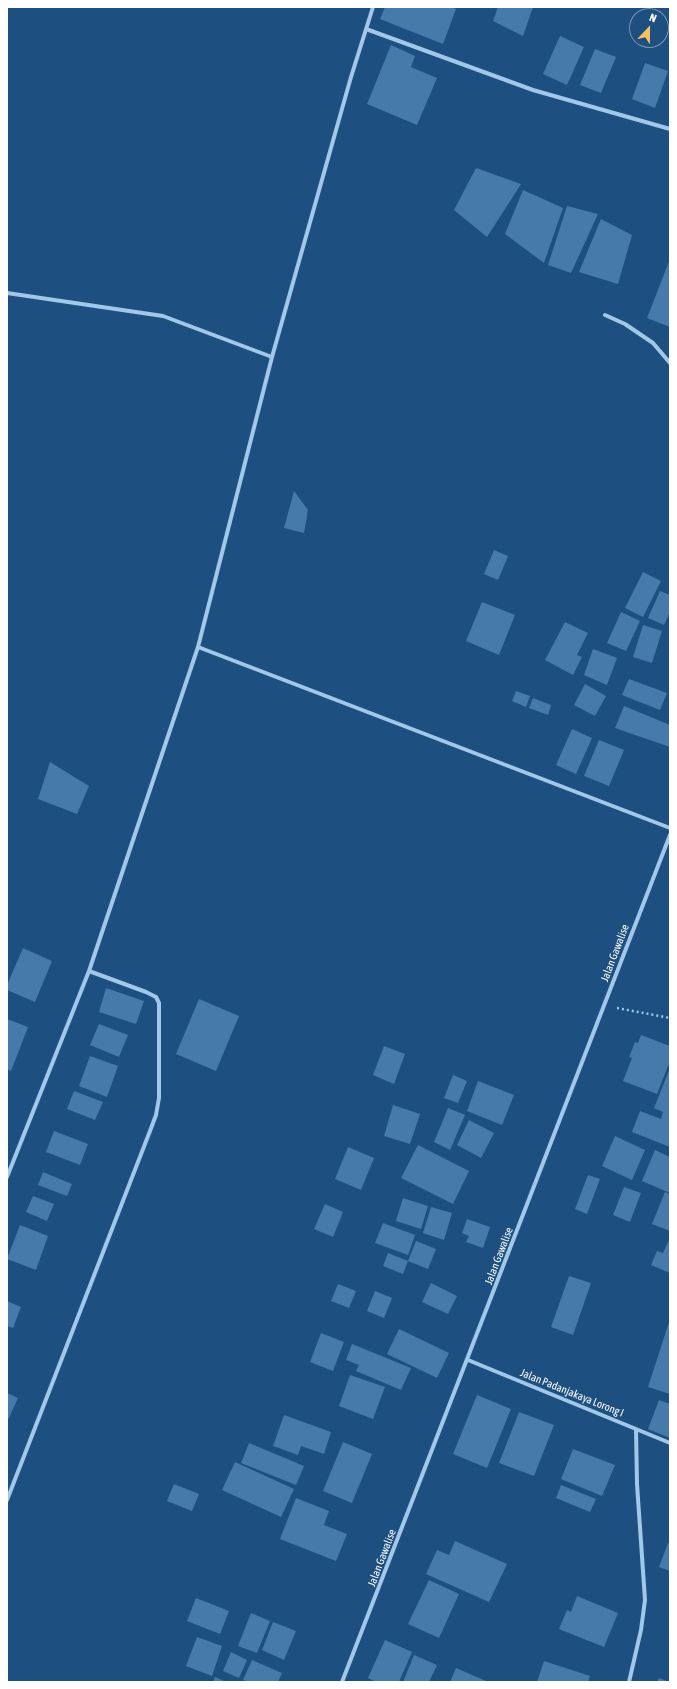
<!DOCTYPE html>
<html>
<head>
<meta charset="utf-8">
<style>
	body { margin:0 }
	#map { position:relative; width:677px; height:1689px; overflow:hidden; background:#1d5080; font-family:"Asap Condensed",sans-serif }
	canvas { display:block }
	.frame { position:absolute; inset:0; border:8px solid #fff; pointer-events:none }
	.north { position:absolute; left:629px; top:8px; width:40px; height:40px; box-sizing:border-box; background:#1d5080; border:1px solid #7796b3; border-radius:50%; rotate:22deg; font-size:11px; font-weight:700; line-height:16px; text-align:center; color:#fff }
	.north::after { content:''; display:block; margin:auto; width:14px; height:18px; background:#f9c15f; clip-path:polygon(50% 0,100% 100%,50% 72%,0 100%) }
</style>
</head>
<body>
<div id="map">
<canvas width="677" height="1689"></canvas>
<div class="frame"></div>
<div class="north">N</div>
</div>
<script>
const context = document.querySelector('canvas').getContext('2d');
context.lineJoin = 'round';
function paint(path, color) { context.fillStyle = color; context.fill(path, 'evenodd'); }
const poly = rows => new Path2D(rows.map(r => 'M' + r).join(''));
function trace(path, color, width, dash) { context.strokeStyle = color; context.lineWidth = width; context.lineCap = dash ? 'butt' : 'round'; context.setLineDash(dash || []); context.stroke(path); }
function label(font, color, halo, rows, align = 'center') {
  context.font = font + ' "Asap Condensed",sans-serif'; context.lineWidth = 3; context.setLineDash([]); context.textBaseline = 'middle'; context.strokeStyle = halo; context.fillStyle = color; for (const [text, x, y, turn = 0] of rows) {
    context.save(); context.translate(x, y); context.rotate((+turn || 0) * Math.PI / 180); context.textAlign = isNaN(turn) ? turn : align; if (halo) context.strokeText(text, 0, 0); context.fillText(text, 0, 0); context.restore();
  }
}
const building = poly([
	[385,7,450,7,456,9,443,44,380,19],
	[498,7,533,7,523,36,493,21],
	[560,36,584,47,567,85,543,74],
	[391,45,415,56,411,67,437,78,417,125,367,104],
	[595,49,616,57,601,93,580,85],
	[645,63,668,71,655,108,632,99],
	[476,168,521,184,487,237,454,210],
	[523,190,563,208,544,263,505,234],
	[567,206,598,214,571,273,548,265],
	[601,219,632,235,618,284,579,272],
	[670,259,670,327,647,318],
	[294,491,308,510,304,533,284,528],
	[494,550,508,556,498,580,484,574],
	[643,572,661,581,643,617,625,608],
	[660,591,670,595,670,612,664,625,648,618],
	[482,602,515,615,499,655,466,641],
	[621,612,640,621,626,651,607,643],
	[565,622,588,633,577,655,582,657,573,675,545,660],
	[643,625,662,631,652,663,633,657],
	[593,649,617,658,607,685,584,675],
	[629,679,667,693,660,710,622,695],
	[585,684,606,696,595,716,574,705],
	[516,691,530,696,526,707,512,701],
	[533,698,551,705,548,715,529,708],
	[624,706,670,725,670,747,615,728],
	[572,729,592,738,576,774,556,765],
	[599,740,624,750,609,786,584,776],
	[50,762,89,786,77,814,38,799],
	[23,948,52,961,35,1002,7,990,7,985],
	[106,988,144,1001,136,1024,99,1012],
	[199,999,239,1016,216,1071,176,1054],
	[7,1019,28,1027,11,1071,7,1069],
	[99,1024,128,1035,119,1057,90,1045],
	[641,1035,670,1046,670,1061,657,1094,623,1081,632,1058,629,1057,635,1042,638,1043],
	[384,1046,405,1054,394,1084,373,1075],
	[90,1056,118,1066,107,1097,79,1086],
	[670,1068,670,1123,665,1121,670,1123,670,1147,632,1132,640,1111,661,1119,663,1112,654,1108],
	[453,1075,467,1081,458,1103,444,1098],
	[478,1081,514,1095,502,1125,467,1111],
	[74,1091,103,1102,95,1120,67,1109],
	[393,1105,420,1114,410,1144,384,1136],
	[448,1108,465,1115,450,1150,434,1142],
	[469,1120,494,1133,481,1158,457,1145],
	[54,1131,88,1144,80,1165,46,1152],
	[615,1136,645,1150,632,1180,602,1166],
	[418,1145,469,1171,453,1204,401,1178],
	[348,1147,374,1158,361,1190,335,1179],
	[655,1150,670,1157,670,1193,642,1181],
	[43,1172,72,1184,67,1196,38,1185],
	[588,1175,600,1179,587,1214,575,1209],
	[624,1187,641,1193,630,1222,613,1215],
	[665,1192,670,1194,670,1231,652,1224],
	[33,1196,54,1204,47,1221,26,1212],
	[403,1198,428,1206,421,1229,396,1221],
	[325,1204,343,1212,333,1237,314,1229],
	[431,1207,452,1213,444,1240,423,1233],
	[467,1219,490,1227,483,1248,466,1242,469,1236,462,1233],
	[383,1223,415,1235,408,1255,375,1243],
	[20,1225,48,1236,36,1270,7,1259],
	[669,1240,670,1240,670,1273,651,1265,657,1251,663,1253],
	[416,1241,436,1249,428,1269,408,1261],
	[388,1253,408,1261,403,1274,383,1266],
	[569,1276,591,1283,573,1335,551,1327],
	[431,1283,457,1296,448,1314,422,1302],
	[338,1284,356,1291,349,1308,331,1301],
	[375,1291,392,1298,384,1318,367,1311],
	[7,1301,21,1307,13,1328,7,1326],
	[670,1319,670,1394,648,1387],
	[399,1329,449,1353,437,1378,387,1354],
	[321,1333,344,1342,333,1371,310,1362],
	[352,1344,411,1368,401,1390,356,1371,359,1365,346,1360],
	[350,1375,385,1387,373,1419,339,1406],
	[7,1393,18,1398,7,1422],
	[477,1395,511,1409,487,1468,453,1454],
	[659,1400,670,1404,670,1438,648,1429],
	[519,1412,554,1425,534,1476,499,1463],
	[284,1415,331,1432,324,1454,301,1446,298,1455,273,1446],
	[343,1442,372,1454,352,1503,323,1491],
	[249,1443,304,1466,296,1485,241,1463],
	[573,1449,615,1465,602,1496,561,1479],
	[235,1462,294,1489,281,1517,222,1490],
	[174,1484,199,1494,192,1511,167,1501],
	[561,1485,596,1499,590,1512,556,1498],
	[296,1498,329,1511,324,1525,347,1534,336,1561,280,1539],
	[455,1541,507,1564,489,1602,426,1574,437,1550,449,1555],
	[668,1543,670,1544,670,1571,659,1567],
	[429,1580,459,1594,439,1638,408,1624],
	[577,1596,618,1613,604,1647,559,1629,567,1610,571,1612],
	[196,1598,229,1611,220,1634,187,1621],
	[251,1613,270,1621,257,1653,238,1646],
	[273,1622,296,1631,284,1660,262,1650],
	[197,1637,222,1646,212,1676,186,1666],
	[385,1640,412,1652,399,1682,376,1682,368,1678],
	[231,1652,247,1660,239,1678,223,1671],
	[414,1655,437,1665,429,1682,403,1682],
	[252,1660,282,1673,278,1682,249,1682,243,1680],
	[544,1661,590,1676,588,1682,537,1682],
	[456,1668,486,1681,486,1682,450,1682],
	[215,1677,226,1682,213,1682],
	[659,1678,669,1682,657,1682]
]);
const path = poly([
	[617,1008,670,1018]
]);
const street = poly([
	[366,29,533,90,670,129],
	[7,293,163,316,272,357],
	[605,315,625,324,653,343,670,363],
	[198,647,670,828],
	[7,1177,89,971,198,647,272,357,351,77,373,7],
	[468,1360,670,1443],
	[7,1500,150,1131,156,1115,159,1098,159,1003,156,997,146,992,89,971],
	[342,1682,670,835],
	[629,1682,641,1630,645,1600,637,1484,636,1429]
]);
const streetNames = [
	["Jalan Gawalise",615,953,-69],
	["Jalan Gawalise",499,1256,-69],
	["Jalan Padanjakaya Lorong I",572,1393,22],
	["Jalan Gawalise",382,1558,-69]
];
paint(building, '#457aaa');
trace(path, '#a1c7e9', 2.5, [2, 3]);
trace(street, '#a1c7e9', 4);
label('11px', '#fff', '#1d5080', streetNames);
</script>
</body>
</html>
